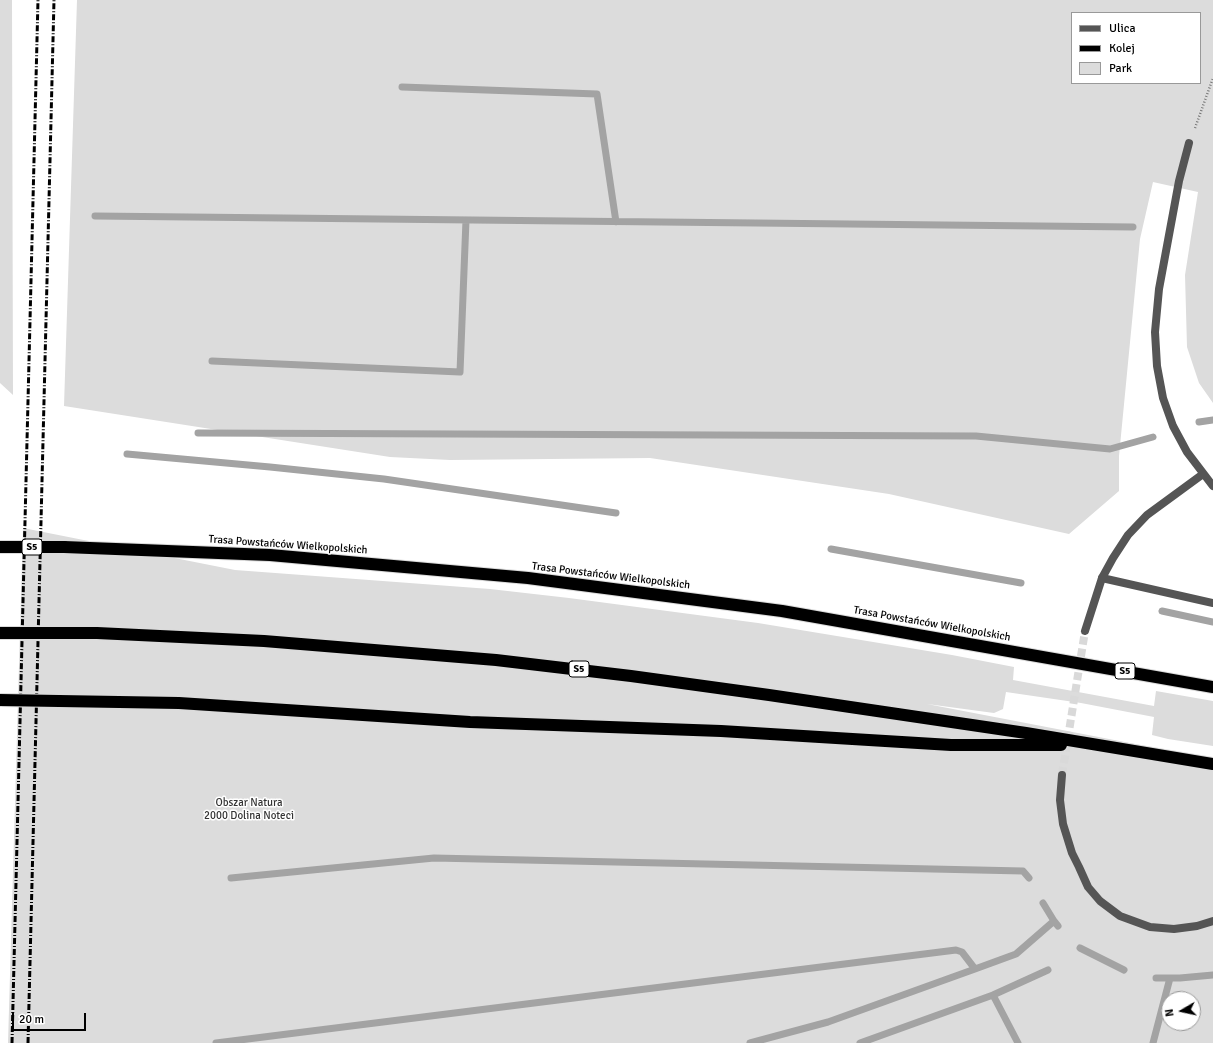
<!DOCTYPE html>
<html>
<head>
<meta charset="utf-8">
<style>
	body { margin:0 }
	#map { position:relative; width:1213px; height:1043px; overflow:hidden; background:#fff; font-family:Signika,sans-serif }
	canvas { display:block }
	.legend { position:absolute; left:1071px; top:12px; width:130px; height:72px; box-sizing:border-box; background:#fff; border:1px solid #999; margin:0; padding:5px 7px; list-style:none; font-size:12px; color:#000 }
	.legend li { display:flex; align-items:center; gap:8px; height:20px }
	.legend b { width:20px; border:1px solid #999 }
	.north { position:absolute; left:1161px; top:991px; width:40px; height:40px; box-sizing:border-box; background:#fff; border:1px solid #999; border-radius:50%; rotate:261deg; font-size:11px; font-weight:700; line-height:16px; text-align:center; color:#000 }
	.north::after { content:''; display:block; margin:auto; width:14px; height:18px; background:#000; clip-path:polygon(50% 0,100% 100%,50% 72%,0 100%) }
	.scale { position:absolute; left:12px; top:1013px; width:74px; height:18px; box-sizing:border-box; border:2px solid #000; border-top:0; padding-left:5px; font-size:12px; line-height:14px; white-space:nowrap; color:#000; -webkit-text-stroke:3px #fff; paint-order:stroke }
</style>
</head>
<body>
<div id="map">
<canvas width="1213" height="1043"></canvas>
<ul class="legend">
<li><b style="height:5px;background:#555"></b>Ulica</li>
<li><b style="height:5px;background:#000"></b>Kolej</li>
<li><b style="height:11px;background:#dcdcdc"></b>Park</li>
</ul>
<div class="north">N</div>
<div class="scale">20 m</div>
</div>
<script>
const context = document.querySelector('canvas').getContext('2d');
context.lineJoin = 'round';
function paint(path, color) { context.fillStyle = color; context.fill(path, 'evenodd'); }
const poly = rows => new Path2D(rows.map(r => 'M' + r).join(''));
function trace(path, color, width, dash) { context.strokeStyle = color; context.lineWidth = width; context.lineCap = dash ? 'butt' : 'round'; context.setLineDash(dash || []); context.stroke(path); }
function label(font, color, halo, rows, align = 'center') {
  context.font = font + ' Signika,sans-serif'; context.lineWidth = 3; context.setLineDash([]); context.textBaseline = 'middle'; context.strokeStyle = halo; context.fillStyle = color; for (const [text, x, y, turn = 0] of rows) {
    context.save(); context.translate(x, y); context.rotate((+turn || 0) * Math.PI / 180); context.textAlign = isNaN(turn) ? turn : align; if (halo) context.strokeText(text, 0, 0); context.fillText(text, 0, 0); context.restore();
  }
}
const green = poly([
	[0,0,12,0,13,395,0,383],
	[77,0,1213,0,1213,403,1199,383,1187,347,1185,275,1198,192,1153,182,1140,239,1119,456,1119,491,1069,534,889,494,650,458,450,460,390,457,64,406],
	[1072,13,1200,13,1200,83,1072,83],
	[23,528,235,570,490,589,569,598,758,623,952,655,1014,667,1013,680,1154,706,1156,691,1213,701,1213,746,1168,739,1152,735,1154,717,1081,703,1006,692,1003,709,994,713,927,704,1213,759,1213,1043,8,1043],
	[1169,999,1193,999,1193,1023,1169,1023]
]);
const stream = poly([
	[402,87,597,94,616,222],
	[95,216,1133,227],
	[212,361,460,372,466,220],
	[1199,422,1213,420],
	[198,433,976,436,1110,449,1153,437],
	[127,454,270,467,384,479,616,513],
	[831,549,1021,583],
	[1162,611,1213,622],
	[231,878,434,858,1023,871,1029,878],
	[1043,903,1054,921],
	[1080,948,1124,970],
	[1156,978,1180,978,1213,975],
	[993,995,1018,1043],
	[216,1043,956,950,962,952,975,969,1016,954,1054,921,1058,926],
	[750,1043,828,1022,975,969],
	[860,1043,993,995,1048,970],
	[1153,1043,1170,978]
]);
const streetTunnel = poly([
	[1062,775,1085,631]
]);
const path = poly([
	[1195,128,1213,78]
]);
const lane = poly([
	[1102,578,1213,603]
]);
const street = poly([
	[1189,143,1179,181,1159,289,1155,332,1157,366,1163,398,1173,426,1187,452,1213,486],
	[1085,631,1102,578,1113,558,1128,535,1147,515,1203,474],
	[1062,775,1060,800,1063,824,1072,853,1079,867,1088,887,1100,901,1120,916,1150,927,1174,929,1197,926,1213,921]
]);
const highway = poly([
	[64,547,270,555,528,578,782,611,1213,687],
	[61,633,97,633,264,641,496,660,631,676,769,695,1026,733,1213,764],
	[59,701,179,703,470,722,721,731,951,745,1061,745]
]);
const rail = poly([
	[12,1043,38,0],
	[28,1043,54,0]
]);
const highwayBridge = poly([
	[0,547,64,547],
	[0,633,61,633],
	[0,700,59,701]
]);
const shields = [
	[32,547,20],
	[579,669,20],
	[1125,671,20]
];
const shieldNames = [
	["S5",32,547],
	["S5",579,669],
	["S5",1125,671]
];
const streetNames = [
	["Trasa Powstańców Wielkopolskich",288,545,4],
	["Trasa Powstańców Wielkopolskich",611,576,7],
	["Trasa Powstańców Wielkopolskich",932,624,10]
];
const parkNames = [
	["Obszar Natura",249,803],
	["2000 Dolina Noteci",249,816]
];
paint(green, '#dcdcdc');
trace(stream, '#a3a3a3', 7);
trace(streetTunnel, '#d9d9d9', 8, [8, 4]);
trace(highway, '#dbdbdb', 14);
trace(path, '#777', 2.5, [1, 2]);
trace(lane, '#555', 8);
trace(street, '#555', 8);
trace(highway, '#000', 12);
trace(rail, '#000', 3, [6, 2, 1, 2]);
trace(highwayBridge, '#dbdbdb', 14, []);
trace(highwayBridge, '#000', 12);
for (const [x, y, w] of shields) { const box = new Path2D(); box.roundRect(x - w / 2, y - 8, w, 16, 3); context.fillStyle = '#fff'; context.fill(box); trace(box, '#000', 1); }
label('bold 10px', '#000', null, shieldNames);
label('11px', '#000', '#fff', streetNames);
label('11px', '#333', '#fff', parkNames);
</script>
</body>
</html>
